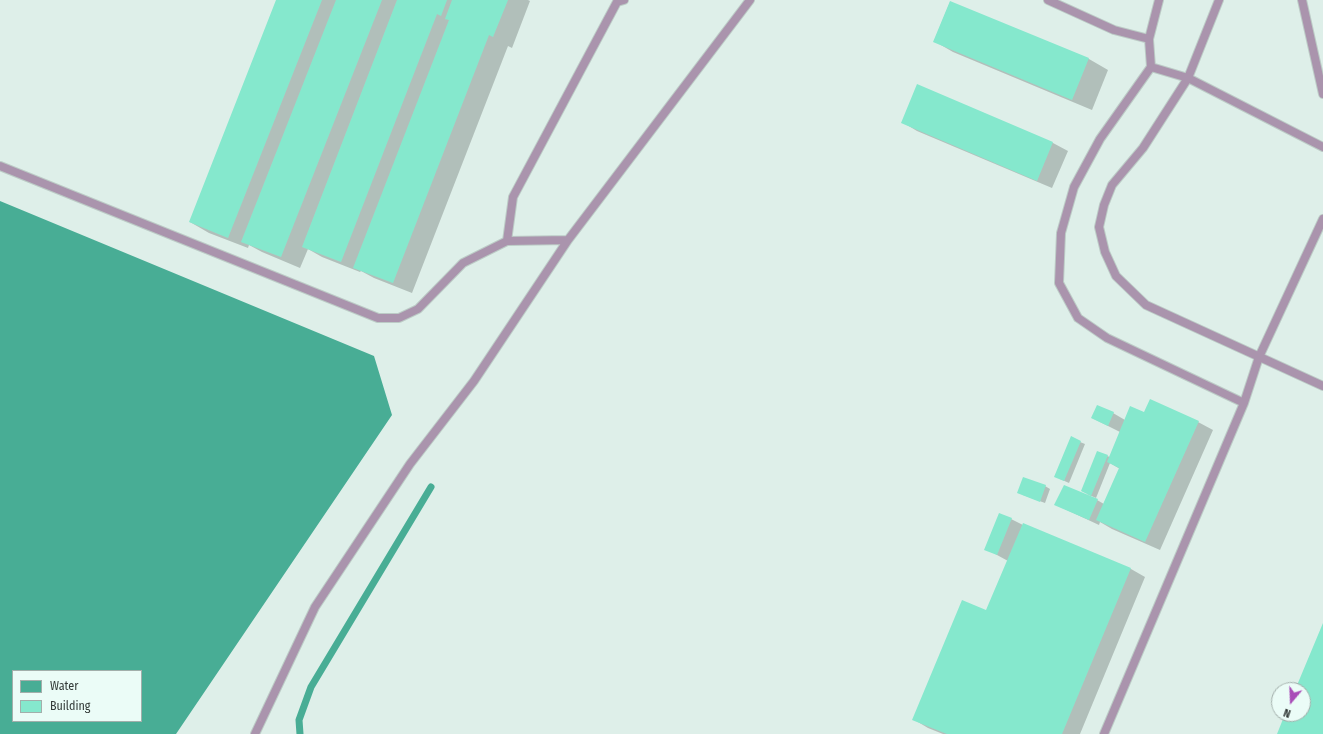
<!DOCTYPE html>
<html>
<head>
<meta charset="utf-8">
<style>
	body { margin:0 }
	#map { position:relative; width:1323px; height:734px; overflow:hidden; background:#deefe9; font-family:"Fira Sans Condensed",sans-serif }
	canvas { display:block }
	.legend { position:absolute; left:12px; top:670px; width:130px; height:52px; box-sizing:border-box; background:#ebfcf7; border:1px solid #a2afab; margin:0; padding:5px 7px; list-style:none; font-size:12px; color:#343b39 }
	.legend li { display:flex; align-items:center; gap:8px; height:20px }
	.legend b { width:20px; border:1px solid #a2afab }
	.north { position:absolute; left:1271px; top:682px; width:40px; height:40px; box-sizing:border-box; background:#ebfcf7; border:1px solid #a2afab; border-radius:50%; rotate:199deg; font-size:11px; font-weight:700; line-height:16px; text-align:center; color:#343b39 }
	.north::after { content:''; display:block; margin:auto; width:14px; height:18px; background:#a94db8; clip-path:polygon(50% 0,100% 100%,50% 72%,0 100%) }
</style>
</head>
<body>
<div id="map">
<canvas width="1323" height="734"></canvas>
<ul class="legend">
<li><b style="height:11px;background:#48ad95"></b>Water</li>
<li><b style="height:11px;background:#85e8cd"></b>Building</li>
</ul>
<div class="north">N</div>
</div>
<script>
const context = document.querySelector('canvas').getContext('2d');
context.lineJoin = 'round';
function paint(path, color) { context.fillStyle = color; context.fill(path, 'evenodd'); }
const poly = rows => new Path2D(rows.map(r => 'M' + r).join(''));
function trace(path, color, width, dash) { context.strokeStyle = color; context.lineWidth = width; context.lineCap = dash ? 'butt' : 'round'; context.setLineDash(dash || []); context.stroke(path); }
const water = poly([
	[0,201,374,356,392,415,176,734,0,734],
	[13,671,141,671,141,721,13,721]
]);
const shadow = poly([
	[278,0,528,0,530,1,512,48,508,46,412,293,374,278,361,271,360,272,322,257,308,249,300,268,262,252,249,245,248,248,209,233,190,222],
	[950,2,1089,59,1108,70,1092,110,953,52,934,41],
	[918,86,1053,143,1068,151,1052,188,917,131,902,122],
	[1113,413,1125,420,1145,413,1198,422,1213,430,1160,550,1112,529,1100,522,1099,525,1056,505,1097,500,1104,504,1120,469,1110,463,1096,498,1087,494,1107,456,1110,457,1120,432,1092,418],
	[1080,442,1085,444,1069,483,1060,479],
	[1045,486,1050,489,1045,503,1023,495],
	[1011,519,1023,525,1023,524,1131,569,1145,577,1080,734,943,734,928,728,913,719,987,611,1008,561,986,549]
]);
const stream = poly([
	[300,734,299,720,311,687,431,487]
]);
const building = poly([
	[276,0,322,0,228,238,189,222],
	[336,0,382,0,281,257,241,242],
	[397,0,447,0,441,16,437,14,341,262,302,247],
	[452,0,508,0,493,37,489,35,393,283,353,268,449,20,445,19],
	[950,1,1089,58,1072,100,933,42],
	[917,84,1053,142,1037,181,901,123],
	[1150,399,1199,421,1145,542,1096,520,1119,468,1107,462,1130,406,1144,412],
	[1097,405,1114,412,1108,426,1091,418],
	[1071,436,1081,441,1064,481,1054,477],
	[1097,451,1108,455,1091,496,1081,491],
	[1023,477,1046,485,1040,502,1017,493],
	[1064,485,1098,499,1089,520,1054,505],
	[999,513,1012,518,997,555,984,550],
	[1023,523,1131,568,1062,734,947,734,912,720,962,600,986,610],
	[1323,623,1323,734,1277,734,1285,714,1303,714,1303,690,1295,690]
]);
const lane = poly([
	[1048,0,1114,30,1149,39],
	[1159,0,1149,39,1151,67,1100,139,1074,187,1061,233,1059,283,1078,318,1107,338,1244,403],
	[1302,0,1323,94],
	[1151,67,1188,78,1219,0],
	[1323,147,1188,78,1143,148,1112,185,1104,205,1099,227,1105,252,1116,276,1146,305,1323,386],
	[0,166,378,318,399,318,418,309,463,263,507,241,568,240,750,0],
	[507,241,513,197,617,2,624,0],
	[255,734,315,607,410,464,474,381,568,240],
	[1104,734,1244,403,1259,357,1323,219]
]);
paint(water, '#48ad95');
paint(shadow, '#0003');
trace(stream, '#48ad95', 7);
paint(building, '#85e8cd');
trace(lane, '#bccbc6', 10);
trace(lane, '#aa94ad', 8);
</script>
</body>
</html>
